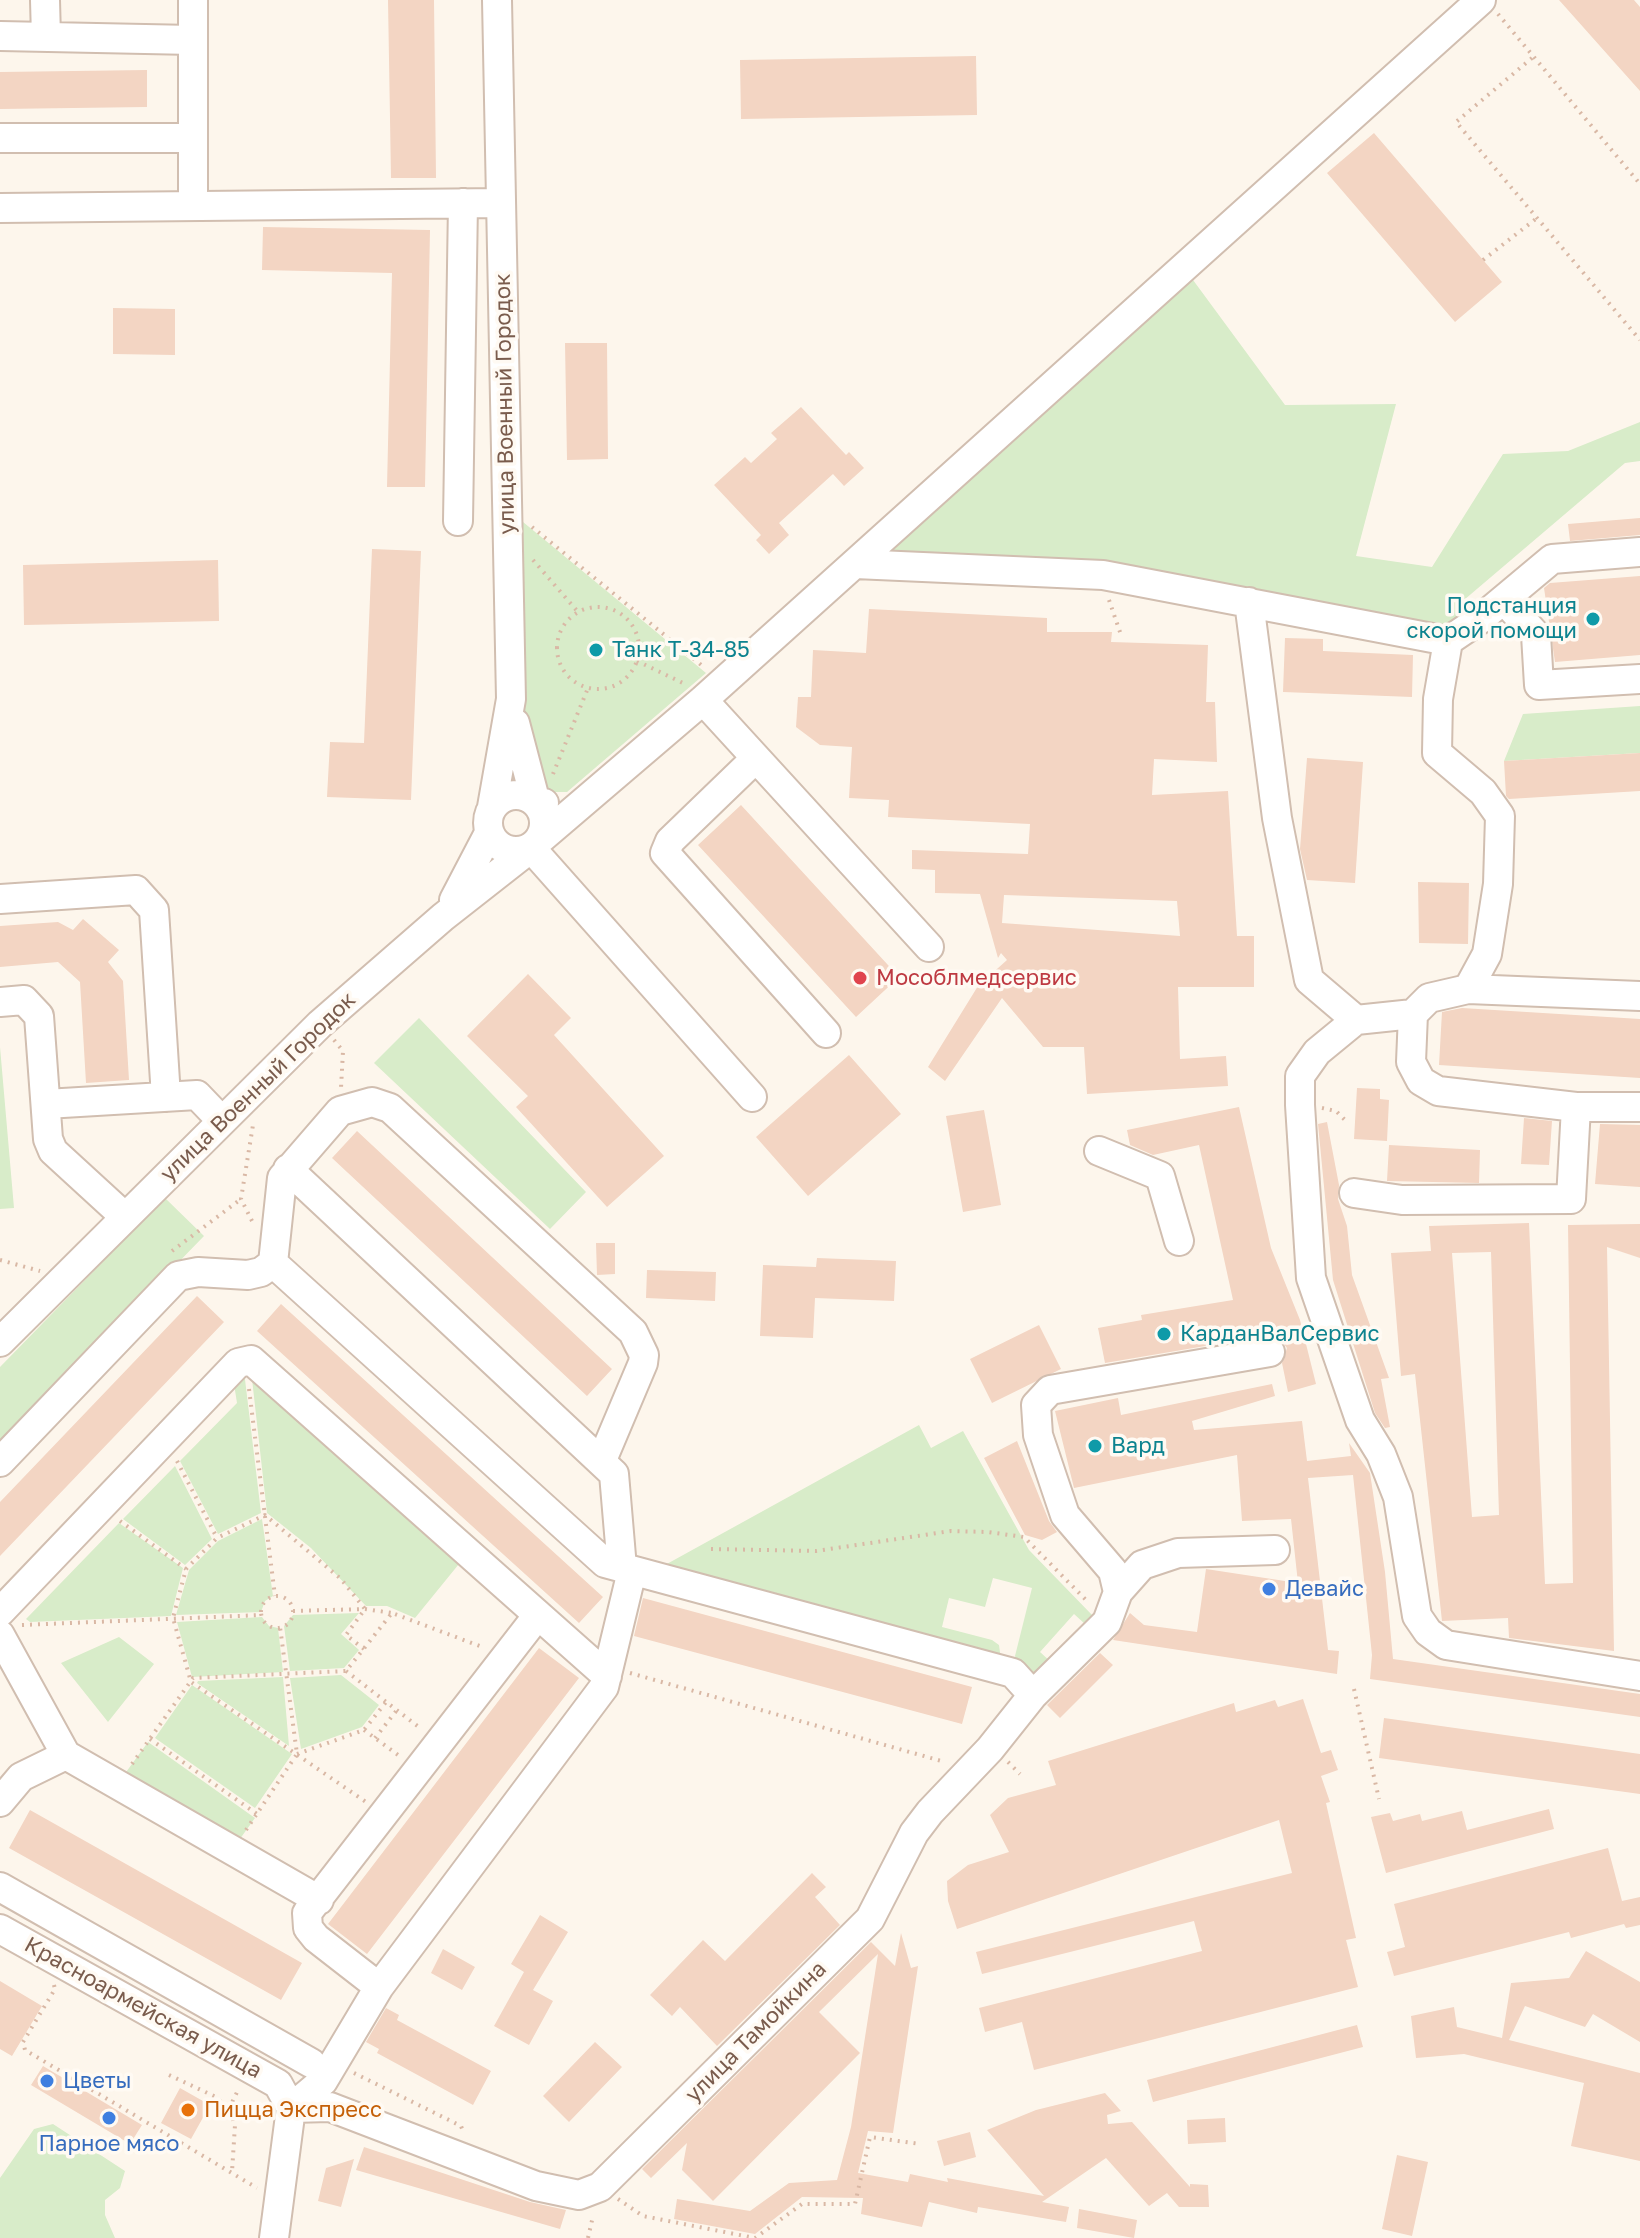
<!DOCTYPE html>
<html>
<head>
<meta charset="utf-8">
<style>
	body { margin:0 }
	canvas { display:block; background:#fdf6ec }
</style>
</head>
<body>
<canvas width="1640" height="2238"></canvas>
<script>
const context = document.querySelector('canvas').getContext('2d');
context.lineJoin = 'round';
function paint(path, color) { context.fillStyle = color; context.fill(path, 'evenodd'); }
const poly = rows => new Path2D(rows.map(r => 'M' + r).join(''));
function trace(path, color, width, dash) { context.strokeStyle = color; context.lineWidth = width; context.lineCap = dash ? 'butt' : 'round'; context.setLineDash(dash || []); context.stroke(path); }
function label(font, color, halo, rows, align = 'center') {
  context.font = font + ' "Golos Text",sans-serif'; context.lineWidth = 7; context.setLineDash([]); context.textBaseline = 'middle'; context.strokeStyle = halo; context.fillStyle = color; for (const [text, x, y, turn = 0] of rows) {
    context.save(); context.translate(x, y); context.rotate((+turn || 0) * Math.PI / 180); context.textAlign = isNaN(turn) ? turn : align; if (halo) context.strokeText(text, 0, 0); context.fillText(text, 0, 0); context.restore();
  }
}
const green = poly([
	[1182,265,1285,405,1396,404,1356,556,1432,567,1503,454,1568,451,1640,422,1640,461,1625,463,1464,600,1479,620,1448,641,1249,602,856,564],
	[517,517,706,673,567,792,555,792,541,786,530,772,517,670],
	[1640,706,1640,753,1504,761,1523,714],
	[419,1018,586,1192,550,1229,374,1063],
	[0,1047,14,1208,0,1209],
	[165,1198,204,1236,0,1446,0,1367],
	[251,1370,463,1559,415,1618,387,1606,366,1606,311,1548,267,1513],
	[244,1371,261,1513,218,1534,180,1461,237,1403,234,1384],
	[919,1425,931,1448,963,1431,1029,1550,1093,1616,1085,1624,1074,1614,1040,1652,1051,1662,1037,1673,1030,1673,1018,1664,1015,1656,1032,1588,993,1578,985,1607,949,1598,942,1627,992,1640,999,1645,1001,1660,665,1565],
	[175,1466,212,1539,185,1565,123,1519],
	[262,1519,273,1596,265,1601,261,1612,176,1615,189,1570,218,1541],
	[119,1523,183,1568,171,1616,30,1622,26,1619],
	[359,1613,341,1634,359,1650,344,1668,290,1671,284,1626,293,1615],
	[262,1617,269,1626,278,1628,283,1672,192,1677,177,1622],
	[119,1637,154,1664,108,1722,61,1663],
	[341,1675,379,1705,362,1727,301,1749,290,1678],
	[283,1677,289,1746,197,1683,198,1681],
	[192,1685,292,1754,255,1808,155,1738],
	[148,1742,255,1818,237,1843,121,1779],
	[53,2124,125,2171,120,2188,105,2200,105,2215,115,2238,0,2238,0,2178,34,2129]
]);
const building = poly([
	[388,0,434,0,436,178,391,178],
	[1559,0,1634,0,1640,7,1640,91],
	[976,56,977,115,741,119,740,60],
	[147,70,147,107,0,109,0,72],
	[1374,133,1502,282,1455,322,1327,173],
	[263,227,430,230,425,487,387,487,392,273,262,270],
	[113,308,175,309,175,355,113,354],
	[565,343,607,343,608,459,567,460],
	[801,407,846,455,849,452,864,468,844,486,833,474,779,523,789,535,769,554,756,540,761,535,714,485,745,457,751,463,777,439,771,433],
	[1640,518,1640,535,1570,541,1568,524],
	[372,549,421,551,411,800,327,797,330,742,364,743],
	[218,560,219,621,24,625,23,565],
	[1640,576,1640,655,1555,662,1544,588,1550,583],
	[869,609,1047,618,1047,632,1112,632,1111,642,1208,645,1206,702,1215,702,1217,762,1154,759,1152,795,1228,791,1237,936,1254,936,1254,987,1178,987,1180,1059,1226,1056,1228,1086,1087,1094,1084,1047,1043,1047,1002,998,945,1081,928,1067,978,986,1007,960,1001,953,998,958,980,894,935,893,935,870,912,869,912,850,1028,854,1030,824,888,817,889,800,849,798,852,747,820,745,796,727,798,697,811,697,813,650,866,653],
	[1004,895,1177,901,1180,936,1002,923],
	[1285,638,1323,639,1323,651,1413,655,1412,697,1283,692],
	[1640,753,1640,791,1509,799,1506,796,1504,761],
	[1307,758,1363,762,1355,883,1307,880,1300,849],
	[741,805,899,977,856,1017,698,845],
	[1418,882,1469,883,1468,944,1419,943],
	[83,919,119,950,108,962,123,981,129,1080,86,1083,80,982,58,962,0,967,0,926,58,922,73,930],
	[528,974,571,1018,554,1035,664,1156,607,1207,516,1107,528,1096,467,1036],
	[1462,1008,1640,1019,1640,1078,1439,1065,1442,1012],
	[849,1055,901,1114,808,1196,756,1137],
	[1357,1088,1380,1089,1380,1099,1389,1100,1387,1141,1354,1139],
	[1239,1107,1271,1248,1300,1320,1316,1384,1288,1392,1282,1363,1287,1348,1276,1334,1105,1363,1098,1328,1142,1320,1141,1315,1233,1300,1199,1145,1153,1155,1130,1145,1127,1130],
	[984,1110,1001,1205,963,1212,946,1116],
	[1524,1118,1552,1121,1549,1165,1521,1164],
	[1327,1122,1339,1185,1338,1199,1347,1226,1352,1275,1389,1378,1381,1379,1390,1427,1385,1428,1375,1413,1333,1280,1318,1124],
	[1600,1124,1640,1125,1640,1187,1595,1184],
	[357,1131,612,1369,587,1396,332,1158],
	[1389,1145,1480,1150,1479,1183,1387,1181],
	[1529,1223,1545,1584,1573,1583,1568,1225,1640,1224,1640,1258,1607,1247,1614,1651,1509,1638,1508,1618,1442,1621,1415,1374,1401,1376,1391,1253,1431,1251,1429,1226],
	[1491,1252,1499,1515,1472,1517,1452,1253],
	[596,1243,615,1243,615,1274,597,1275],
	[817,1258,896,1261,894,1301,815,1298,813,1338,760,1336,763,1265,816,1267],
	[647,1270,716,1272,715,1301,646,1298],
	[197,1296,224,1322,0,1556,0,1502],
	[281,1304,603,1597,579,1623,257,1331],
	[1039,1325,1061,1369,992,1403,970,1359],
	[1272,1384,1275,1396,1192,1421,1194,1430,1302,1421,1307,1461,1351,1456,1349,1443,1370,1473,1385,1572,1393,1659,1640,1694,1640,1717,1370,1679,1372,1655,1353,1475,1308,1478,1328,1650,1339,1651,1337,1674,1113,1640,1130,1613,1144,1625,1197,1632,1206,1569,1298,1583,1291,1519,1242,1521,1237,1455,1074,1488,1055,1411,1118,1398,1121,1415],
	[1017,1441,1049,1521,1057,1532,1042,1540,1025,1535,984,1458],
	[643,1598,972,1687,962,1724,634,1636],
	[539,1648,579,1678,367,1954,328,1924],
	[1100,1653,1113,1665,1060,1718,1047,1705],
	[1303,1699,1321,1753,1331,1750,1338,1770,1321,1776,1330,1802,1326,1803,1356,1938,1346,1940,1358,1987,1034,2070,1022,2022,985,2032,979,2008,1202,1951,1194,1921,982,1974,976,1952,1292,1873,1279,1820,957,1929,948,1901,947,1881,968,1865,1009,1852,990,1815,1008,1798,1056,1785,1048,1761,1234,1703,1236,1712,1275,1700,1278,1707],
	[1384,1718,1640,1754,1640,1794,1379,1758],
	[1549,1809,1554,1829,1386,1873,1371,1817,1390,1813,1393,1821,1420,1814,1422,1821,1462,1811,1467,1830],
	[30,1810,302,1963,281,2000,9,1848],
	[1608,1848,1622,1901,1640,1897,1640,1925,1626,1928,1624,1924,1571,1938,1569,1932,1394,1976,1387,1952,1405,1947,1394,1904],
	[812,1873,826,1887,815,1897,840,1925,717,2046,680,2007,672,2016,650,1995,703,1940,725,1961],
	[540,1915,568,1932,533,1990,553,2001,529,2045,494,2026,524,1972,511,1964],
	[901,1933,911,1968,918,1966,893,2133,868,2131,858,2173,908,2182,910,2174,948,2182,947,2178,1044,2196,987,2130,1036,2110,1105,2093,1121,2111,1107,2115,1108,2124,1132,2122,1190,2187,1190,2184,1208,2185,1209,2207,1179,2207,1167,2193,1149,2206,1106,2158,1042,2202,1069,2207,1066,2222,978,2207,977,2213,929,2202,922,2227,861,2214,863,2198,802,2197,755,2234,674,2219,677,2199,750,2211,789,2183,837,2180,851,2127,878,1954,819,2012,860,2053,713,2201,682,2170,687,2143,651,2178,642,2169,871,1942,895,1966],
	[443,1949,475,1967,462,1990,431,1973],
	[1586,1951,1640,1982,1640,2042,1593,2014,1585,2027,1525,2006,1509,2040,1640,2073,1640,2161,1571,2146,1584,2083,1464,2054,1416,2058,1411,2016,1454,2007,1457,2027,1502,2038,1511,1983,1569,1978],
	[0,1981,42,2006,12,2056,0,2049],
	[386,2008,399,2015,397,2020,491,2071,473,2105,377,2053,379,2049,366,2042],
	[1357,2025,1363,2047,1153,2102,1147,2080],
	[595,2042,622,2067,569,2122,543,2096],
	[43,2066,142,2125,130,2144,31,2085],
	[180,2088,210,2105,191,2139,161,2123],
	[1225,2118,1226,2142,1188,2144,1187,2120],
	[970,2132,976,2157,944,2166,937,2141],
	[364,2147,530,2202,566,2210,560,2229,356,2170],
	[1397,2155,1428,2162,1412,2236,1382,2229],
	[354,2159,341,2207,318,2201,326,2168],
	[1079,2209,1137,2220,1134,2238,1077,2228]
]);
const path = poly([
	[1498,14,1640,184],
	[1532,58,1456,122,1640,340],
	[1483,260,1537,218],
	[532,527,705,668],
	[533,560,578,612],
	[1109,600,1121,635],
	'557 648a41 41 0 1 1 82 0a41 41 0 1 1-82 0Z',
	[637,661,685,684],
	[553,774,588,688],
	[334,1040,343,1051,341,1088],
	[1322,1108,1336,1111,1346,1121],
	[252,1221,241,1199,253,1125],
	[172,1251,241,1199],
	[0,1260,40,1271],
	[249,1389,275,1596],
	[177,1461,217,1538],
	[120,1521,186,1569],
	[711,1549,816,1551,951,1531,988,1532,1024,1537,1088,1602],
	'261 1612a16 16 0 1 1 32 0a16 16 0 1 1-32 0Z',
	[293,1611,365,1609,392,1613],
	[22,1625,261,1615],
	[364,1649,346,1635,365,1609,341,1579,265,1515,217,1538,186,1569,173,1618,191,1682,366,1802],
	[346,1671,420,1728],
	[630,1673,945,1762],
	[1354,1689,1379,1799],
	[364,1730,398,1755],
	[375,1738,397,1710],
	[150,1739,257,1814],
	[297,1754,364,1730,386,1702],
	[1008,1762,1020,1774],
	[132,1764,193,1678,346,1671,392,1613,485,1648],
	[246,1830,297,1754,280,1627],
	[54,1985,55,1989,23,2042,25,2050,257,2188],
	[354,2073,461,2126,464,2134],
	[169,2075,216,2097,229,2109,235,2125,232,2172],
	[229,2109,238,2090],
	[618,2199,643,2216,755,2238,802,2204,855,2204,870,2137,920,2144],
	[588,2238,593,2216]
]);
const minor = poly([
	[45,0,46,37],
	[0,36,193,40],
	[0,138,193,138],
	[193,206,193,0],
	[0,208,501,203],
	[458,521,463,203],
	[855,564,1103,575,1448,641,1438,699,1437,753,1483,792,1500,816,1498,884,1487,954,1468,989],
	[1504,600,1536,635,1539,685,1640,679],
	[1249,602,1277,818,1309,980,1356,1020],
	[1448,641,1479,620,1552,559,1640,552],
	[703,700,929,947],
	[515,723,536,803,544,803],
	[756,758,670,841,665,853,826,1033],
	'488 823a28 28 0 1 1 56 0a28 28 0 1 1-56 0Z',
	[492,807,511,699,497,0],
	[538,841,703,700,1481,0],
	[0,899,136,890,154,910,166,1097],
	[454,900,489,833],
	[1640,996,1468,989,1429,998,1413,1014,1356,1020,1317,1052,1300,1076,1300,1105,1311,1278,1360,1420,1381,1454,1398,1497,1417,1616,1428,1632,1446,1645,1640,1676],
	[0,1002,24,1000,39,1016,48,1139,53,1151,125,1217],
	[46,1104,197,1095,221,1120],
	[1576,1107,1640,1107],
	[1099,1151,1160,1176,1179,1241],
	[288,1169,614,1474,622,1568],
	[1354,1193,1402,1200,1571,1199,1576,1107,1438,1091,1421,1081,1411,1062,1413,1014],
	[273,1263,605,1563,1013,1673,1033,1695],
	[0,1342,320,1024,443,917,531,848,752,1097],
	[0,1462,178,1276,198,1272,248,1275,261,1272,273,1263,282,1178,340,1111,372,1102,390,1108,633,1332,644,1355,643,1363,602,1460],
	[1118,1592,1142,1565,1178,1553,1275,1550],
	[0,1612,238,1363,251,1360,607,1676],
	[0,1635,66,1755,319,1900],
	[0,1802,21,1777,66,1755],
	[0,1887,311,2063],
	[0,1929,278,2084,291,2108,274,2238],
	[379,1987,316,1938,308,1928,307,1913,538,1615],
	[291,2108,330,2107,536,2186,579,2195,600,2187,870,1919,914,1833,930,1812,990,1749,1033,1695,1107,1622,1118,1592,1113,1571,1065,1515,1038,1435,1036,1405,1050,1390,1270,1352],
	[291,2108,323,2081,379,1987,604,1687,632,1571]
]);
const markers = [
	[1593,619,8,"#0f9aa8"],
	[596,650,8,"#0f9aa8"],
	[860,978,8,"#e0444e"],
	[1164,1334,8,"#0f9aa8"],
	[1095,1446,8,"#0f9aa8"],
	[1269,1589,8,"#3f7fe0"],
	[47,2081,8,"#3f7fe0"],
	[188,2110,8,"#e8710a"],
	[109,2118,8,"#3f7fe0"]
];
const streetNames = [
	["улица Военный Городок",505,404,-91],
	["улица Военный Городок",258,1087,-44],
	["Красноармейская улица",143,2008,29],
	["улица Тамойкина",756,2032,-45]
];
const cultureNames = [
	["Подстанция",1577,606,"right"],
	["скорой помощи",1577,631,"right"],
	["Танк Т-34-85",612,650],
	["КарданВалСервис",1180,1334],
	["Вард",1111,1446]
];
const healthNames = [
	["Мособлмедсервис",876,978]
];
const shopNames = [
	["Девайс",1285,1589],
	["Цветы",63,2081],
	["Парное мясо",109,2144,"center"]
];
const foodNames = [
	["Пицца Экспресс",204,2110]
];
paint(green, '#d8ecc9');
paint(building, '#f3d5c3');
trace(minor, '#d1beb0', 32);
trace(path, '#d9b8a5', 4, [2, 6]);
trace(minor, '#fff', 28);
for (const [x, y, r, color] of markers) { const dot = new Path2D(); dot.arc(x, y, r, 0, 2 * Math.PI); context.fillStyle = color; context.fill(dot); trace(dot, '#fffaf3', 3); }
label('22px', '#7a5c4d', '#fffaf3', streetNames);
label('22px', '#0d838f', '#fffaf3', cultureNames, 'left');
label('22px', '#be3a42', '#fffaf3', healthNames, 'left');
label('22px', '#366cbe', '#fffaf3', shopNames, 'left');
label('22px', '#c56008', '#fffaf3', foodNames, 'left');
</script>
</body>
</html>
